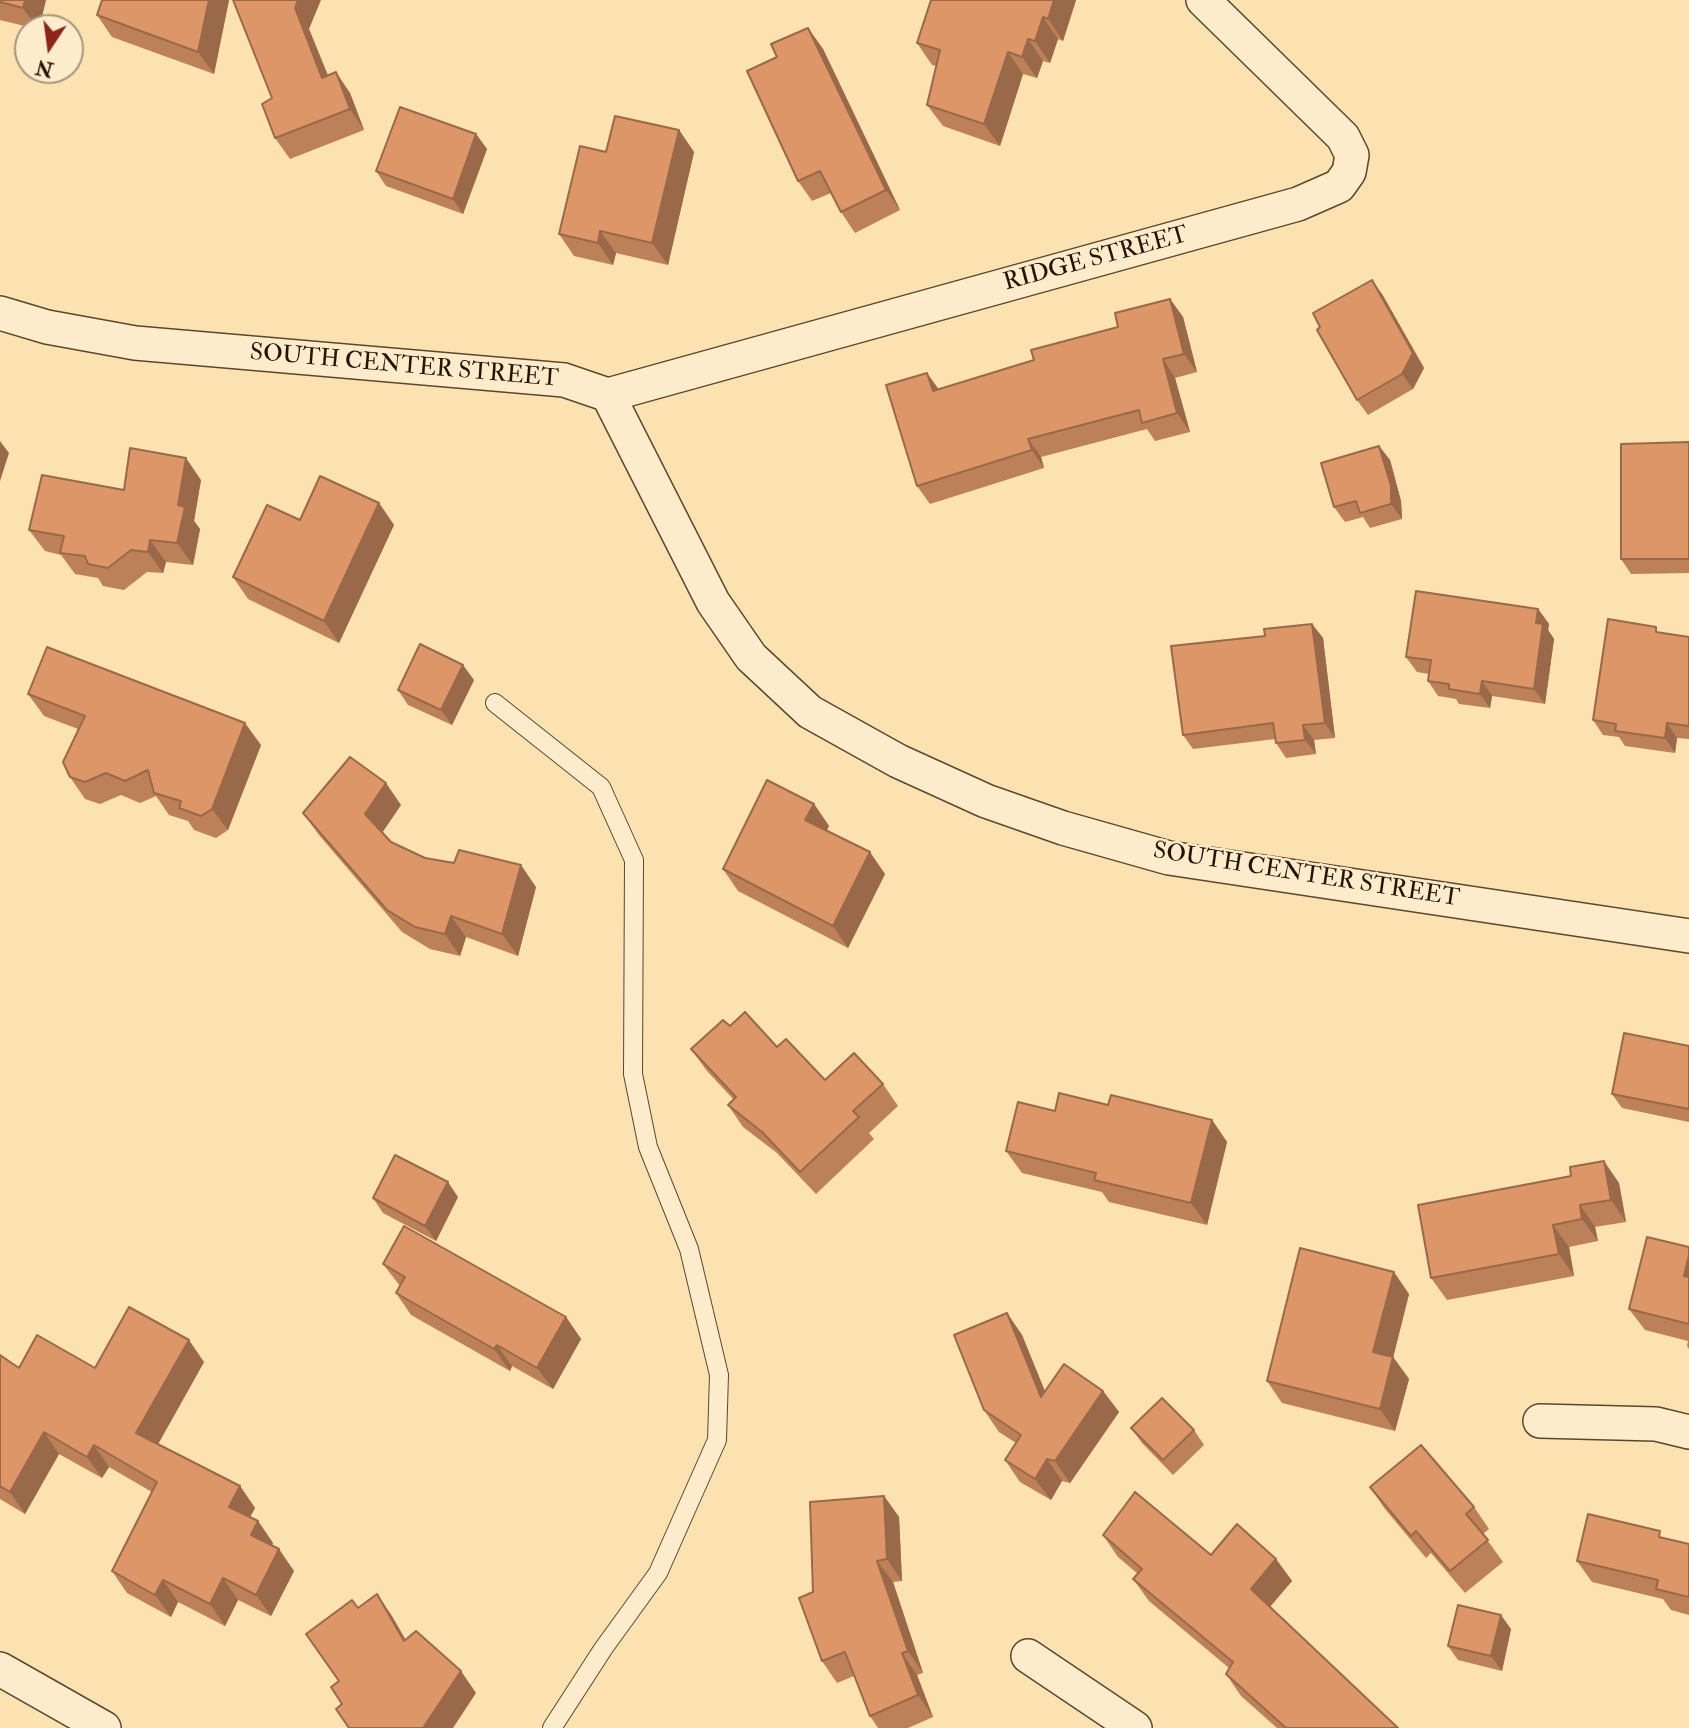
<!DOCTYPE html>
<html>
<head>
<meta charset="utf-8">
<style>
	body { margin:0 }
	#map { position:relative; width:1689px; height:1728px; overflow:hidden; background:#fbe2b0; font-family:"IM FELL Double Pica",serif }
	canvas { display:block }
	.north { position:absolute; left:14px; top:14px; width:70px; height:70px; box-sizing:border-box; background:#fceccc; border:2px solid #a6967a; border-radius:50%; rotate:193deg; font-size:19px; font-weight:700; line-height:28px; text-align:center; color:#241400 }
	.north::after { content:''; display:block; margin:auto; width:24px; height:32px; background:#8f2418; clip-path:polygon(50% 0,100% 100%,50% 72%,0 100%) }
</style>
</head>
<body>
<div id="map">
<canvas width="1689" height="1728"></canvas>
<div class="north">N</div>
</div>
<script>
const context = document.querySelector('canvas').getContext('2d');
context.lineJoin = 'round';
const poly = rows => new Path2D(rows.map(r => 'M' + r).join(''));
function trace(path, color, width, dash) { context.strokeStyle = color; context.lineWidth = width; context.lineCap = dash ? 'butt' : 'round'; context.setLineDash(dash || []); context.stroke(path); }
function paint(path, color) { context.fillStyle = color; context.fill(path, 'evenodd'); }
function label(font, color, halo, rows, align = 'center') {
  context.font = font + ' "IM FELL Double Pica",serif'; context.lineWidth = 5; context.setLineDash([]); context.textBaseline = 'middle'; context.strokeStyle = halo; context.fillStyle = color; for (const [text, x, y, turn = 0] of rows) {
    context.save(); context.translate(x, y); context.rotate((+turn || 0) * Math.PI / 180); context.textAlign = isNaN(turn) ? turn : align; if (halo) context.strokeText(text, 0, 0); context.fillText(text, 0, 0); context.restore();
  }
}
const lane = poly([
	[495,703,601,787,634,860,633,1074,648,1147,689,1249,719,1375,717,1440,658,1573,603,1649,552,1728]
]);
const street = poly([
	[0,313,47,327,135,343,564,380,608,395,713,602,751,657,810,712,898,761,986,801,1063,828,1169,858,1689,936],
	[608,395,1298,204,1339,186,1349,172,1352,155,1343,137,1203,0],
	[1540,1421,1656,1424,1689,1432],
	[1028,1656,1135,1728],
	[0,1669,104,1728]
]);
const wall = poly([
	[0,0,46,0,39,28,33,28,0,20],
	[102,0,229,0,214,74,112,37,97,15],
	[1076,0,1063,41,1058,39,1050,63,1043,61,1037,78,1023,74,1000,146,943,126,927,105,937,66,932,65,917,43],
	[808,28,823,49,900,210,855,233,841,212,831,193,812,201,798,181,777,57],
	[309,29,328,75,350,93,364,130,290,159,275,138,272,98],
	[679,130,694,152,668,265,616,253,613,265,574,256,559,234,606,152],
	[476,134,487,149,463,214,386,186,376,171],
	[1382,294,1424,368,1413,389,1368,415,1357,400],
	[1170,299,1183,317,1197,372,1175,378,1190,432,1155,441,1147,429,1041,457,1044,468,930,504,917,486,939,390,1034,360,1118,327],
	[1689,442,1689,573,1631,574,1621,559],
	[1379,446,1390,460,1401,501,1402,519,1370,528,1363,517,1345,522,1334,507],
	[201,480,194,521,200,529,193,565,166,562,163,573,147,572,124,590,103,586,98,578,75,574,61,555,45,551,29,530,124,490],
	[379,503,394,525,339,643,248,599,233,577,300,520],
	[1538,609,1549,624,1548,630,1554,639,1545,704,1492,696,1490,708,1459,704,1456,699,1438,696,1428,681,1429,674,1417,672,1406,657],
	[1312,624,1323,638,1335,738,1314,740,1316,754,1286,758,1276,743,1275,739,1193,749,1183,735,1265,636],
	[1661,633,1689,637,1689,739,1677,738,1675,753,1625,746,1619,737,1603,735,1593,720],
	[474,680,452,725,408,705,398,690],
	[28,694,261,745,228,830,216,838,194,830,188,821,169,815,156,796,140,803,121,795,100,804,85,799,70,777,78,729,44,716],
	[814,804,829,826,826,831,885,874,848,948,738,891,723,869],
	[401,805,382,832,391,842,425,858,536,887,518,956,466,937,460,956,430,949,402,932,319,835,303,813],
	[730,1026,777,1047,825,1080,883,1084,898,1106,869,1133,874,1139,816,1194,777,1153,743,1127,728,1105,734,1100,707,1071,691,1049],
	[1689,1046,1689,1122,1622,1108,1612,1094],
	[1108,1105,1212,1120,1227,1142,1207,1225,1109,1202,1102,1192,1022,1173,1006,1151,1055,1111],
	[1619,1183,1626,1222,1595,1227,1598,1241,1569,1247,1574,1276,1447,1300,1431,1278],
	[458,1197,436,1241,383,1213,373,1198],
	[1689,1247,1689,1349,1687,1346,1688,1341,1645,1330,1629,1309],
	[383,1264,566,1317,581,1339,553,1389,512,1366,510,1371,411,1315,396,1293,400,1286],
	[1409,1294,1393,1357,1409,1379,1395,1431,1282,1403,1267,1381],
	[1007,1313,1022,1335,1045,1391,1103,1391,1119,1412,1070,1483,1062,1481,1051,1500,1020,1482,1005,1460,1016,1443,999,1432,984,1410],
	[0,1355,19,1368,95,1368,204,1362,158,1444,240,1486,255,1508,250,1517,258,1521,273,1543,272,1545,294,1571,271,1616,238,1600,225,1626,178,1602,171,1617,127,1593,112,1571,152,1492,109,1467,102,1478,59,1454,25,1514,0,1499],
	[1131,1428,1194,1430,1204,1445,1173,1475,1142,1443],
	[1370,1487,1474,1507,1489,1529,1483,1534,1503,1562,1465,1593,1431,1553,1426,1558,1385,1509],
	[884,1496,899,1517,902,1581,893,1582,923,1673,917,1675,933,1717,908,1728,878,1728,870,1716,854,1676,837,1683,822,1661,813,1592],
	[1103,1535,1211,1555,1276,1559,1292,1581,1270,1607,1398,1728,1277,1728,1241,1696,1226,1674,1229,1668,1149,1601,1133,1579,1138,1574,1118,1557],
	[1665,1538,1689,1544,1689,1615,1671,1610,1663,1599,1592,1582,1577,1561],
	[1511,1629,1502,1671,1458,1660,1448,1646]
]);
const shadedWall = poly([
	[25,0,46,0,39,28,37,28,23,8],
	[209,0,229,0,214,74,198,52],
	[298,0,321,0,309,29,337,99,322,78,295,8],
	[1054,0,1076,0,1063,41,1048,19],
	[1043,17,1058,39,1050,63,1035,41],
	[808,28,823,49,900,210,886,190],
	[1028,39,1043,61,1037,78,1022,57],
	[1008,52,1023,74,1000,146,984,124],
	[336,72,350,93,364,130,350,109],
	[679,130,694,152,668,265,652,243],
	[476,134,487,149,463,214,453,199],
	[600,231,616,253,613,265,598,243],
	[1372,280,1382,294,1424,368,1413,389,1402,374],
	[1170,299,1183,317,1197,372,1184,354],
	[1163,359,1175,378,1190,432,1177,413],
	[927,373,940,391,933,391],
	[1028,439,1041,457,1044,468,1032,450],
	[0,441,9,453,0,481],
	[1379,446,1390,460,1401,501,1402,519,1391,504],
	[186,458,201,480,194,521,200,529,193,565,177,543,178,505],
	[379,503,394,525,339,643,324,621],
	[150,540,166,562,163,573,148,552],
	[1538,609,1549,624,1548,630,1554,639,1545,704,1534,689,1536,623],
	[1312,624,1323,638,1335,738,1325,723],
	[463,665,474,680,452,725,441,710],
	[1482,681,1492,696,1490,708,1480,694],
	[245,723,261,745,228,830,212,809],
	[1667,723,1677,738,1675,753,1665,738],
	[1303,725,1314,740,1316,754,1305,740],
	[386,783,401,805,380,836,365,814],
	[814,804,829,826,821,842,805,820],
	[870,852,885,874,848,948,833,926],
	[521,865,536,887,518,956,502,934],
	[451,916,466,937,460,956,445,934],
	[1212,1120,1227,1142,1207,1225,1191,1203],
	[1604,1161,1619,1183,1626,1222,1611,1200],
	[448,1182,458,1197,436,1241,425,1226],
	[1580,1205,1595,1227,1598,1241,1582,1219],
	[1553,1225,1569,1247,1574,1276,1559,1254],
	[1689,1255,1689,1283,1684,1276],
	[1394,1272,1409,1294,1389,1374,1373,1352],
	[1007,1313,1022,1335,1056,1419,1041,1397],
	[566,1317,581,1339,553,1389,537,1368],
	[189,1340,204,1362,152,1455,136,1433],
	[497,1345,512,1366,510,1371,494,1349],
	[1393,1357,1409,1379,1395,1431,1380,1409],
	[1103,1391,1119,1412,1070,1483,1055,1461],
	[44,1432,59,1454,25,1514,10,1492],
	[94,1445,109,1467,102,1478,87,1457],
	[1047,1459,1062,1481,1051,1500,1035,1479],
	[240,1486,255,1508,244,1528,229,1507],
	[884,1496,899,1517,902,1581,887,1559],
	[258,1521,273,1543,266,1557,251,1535],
	[279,1549,294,1571,271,1616,256,1595],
	[1276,1559,1292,1581,1266,1611,1251,1589],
	[877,1561,893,1582,923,1673,908,1651],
	[223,1578,238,1600,225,1626,210,1604],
	[163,1580,178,1602,171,1617,155,1595],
	[377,1594,392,1616,419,1663,404,1641],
	[1501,1615,1511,1629,1502,1671,1491,1656],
	[902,1653,917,1675,933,1717,918,1695],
	[461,1671,476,1693,453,1728,423,1728]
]);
const building = poly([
	[0,0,25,0,23,8,0,2,0,0],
	[102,0,209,0,198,52,97,15,102,0],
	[233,0,298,0,295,8,322,78,336,72,350,109,275,138,262,104,272,98,233,0],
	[931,0,1054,0,1048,19,1043,17,1035,41,1028,39,1022,57,1008,52,984,124,927,105,940,50,917,43,931,0],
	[808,28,886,190,841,212,820,171,798,181,747,71,777,57,771,44,808,28],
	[400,107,476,134,453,199,376,171,400,107],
	[615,116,679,130,652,243,600,231,598,243,559,234,580,146,606,152,615,116],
	[1372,280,1413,353,1402,374,1357,400,1317,330,1320,327,1313,313,1372,280],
	[1170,299,1184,354,1163,359,1177,413,1142,423,1139,410,1028,439,1032,450,917,486,886,385,927,373,933,391,1034,360,1031,350,1118,327,1115,313,1170,299],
	[1689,442,1689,559,1621,559,1621,444,1689,442],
	[1379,446,1391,486,1391,504,1360,513,1356,501,1334,507,1321,463,1379,446],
	[130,448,186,458,178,505,185,507,177,543,150,540,148,552,131,550,108,568,88,564,85,556,60,553,64,536,29,530,42,475,124,490,130,448],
	[320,476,379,503,324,621,233,577,267,505,300,520,320,476],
	[1416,591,1538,609,1536,623,1543,624,1534,689,1482,681,1480,694,1449,689,1449,684,1428,681,1431,660,1406,657,1416,591],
	[1608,619,1656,627,1656,632,1689,637,1689,726,1667,723,1665,738,1615,731,1616,724,1593,720,1608,619],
	[1312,624,1325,723,1303,725,1305,740,1276,743,1273,723,1183,735,1171,646,1265,636,1264,629,1312,624],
	[420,644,463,665,441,710,398,690,420,644],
	[47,647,245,723,212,809,201,816,179,808,181,801,154,793,148,770,125,781,106,773,85,782,70,777,63,762,85,716,28,694,47,647],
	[350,757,386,783,365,814,391,842,425,858,454,863,459,850,521,865,502,934,451,916,445,934,415,927,387,910,303,813,350,757],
	[767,780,814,804,805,820,870,852,833,926,723,869,767,780],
	[745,1012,777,1047,786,1039,825,1080,854,1053,883,1084,853,1111,859,1117,800,1172,762,1132,728,1105,736,1097,691,1049,723,1020,730,1026,745,1012],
	[1624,1033,1689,1046,1689,1109,1612,1094,1624,1033],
	[1059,1093,1108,1105,1111,1095,1212,1120,1191,1203,1094,1180,1096,1173,1006,1151,1018,1102,1055,1111,1059,1093],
	[395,1155,448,1182,425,1226,373,1198,395,1155],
	[1604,1161,1611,1200,1580,1205,1582,1219,1553,1225,1559,1254,1431,1278,1418,1205,1571,1176,1570,1167,1604,1161],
	[404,1226,566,1317,537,1368,497,1345,494,1349,396,1293,405,1277,383,1264,404,1226],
	[1647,1237,1689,1247,1689,1255,1684,1276,1689,1277,1689,1324,1629,1309,1647,1237],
	[1300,1248,1394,1272,1373,1352,1393,1357,1380,1409,1267,1381,1300,1248],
	[129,1307,189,1340,136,1433,240,1486,229,1507,258,1521,251,1535,279,1549,256,1595,223,1578,210,1604,163,1580,155,1595,112,1571,157,1482,94,1445,87,1457,44,1432,10,1492,0,1486,0,1355,19,1368,37,1335,95,1368,129,1307],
	[1007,1313,1041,1397,1064,1364,1103,1391,1055,1461,1047,1459,1035,1479,1005,1460,1021,1435,984,1410,954,1335,1007,1313],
	[1162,1398,1194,1430,1163,1460,1131,1428,1162,1398],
	[1421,1445,1474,1507,1466,1514,1488,1540,1450,1571,1416,1531,1411,1536,1370,1487,1421,1445],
	[1135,1492,1211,1555,1237,1524,1276,1559,1251,1589,1398,1728,1286,1728,1226,1674,1233,1662,1133,1579,1142,1569,1103,1535,1135,1492],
	[884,1496,887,1559,877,1561,908,1651,902,1653,918,1695,870,1716,845,1652,822,1661,799,1598,813,1592,810,1502,884,1496],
	[1588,1514,1660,1531,1659,1537,1689,1544,1689,1597,1656,1589,1658,1580,1577,1561,1588,1514],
	[377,1594,404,1641,416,1631,461,1671,423,1728,349,1728,336,1709,342,1704,331,1687,339,1681,306,1634,352,1600,358,1608,377,1594],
	[1458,1605,1501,1615,1491,1656,1448,1646,1458,1605]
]);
const streetNames = [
	["RIDGE STREET",1096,260,-15],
	["SOUTH CENTER STREET",404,367,5],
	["SOUTH CENTER STREET",1306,876,9]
];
trace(lane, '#5a482c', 20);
trace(street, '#5a482c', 36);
trace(lane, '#fceccc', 18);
trace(street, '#fceccc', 33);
paint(wall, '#bd8159');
paint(shadedWall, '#9a6949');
paint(building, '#dc9668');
trace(building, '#9a6949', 2);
label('24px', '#241400', '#fceccc', streetNames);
</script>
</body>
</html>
